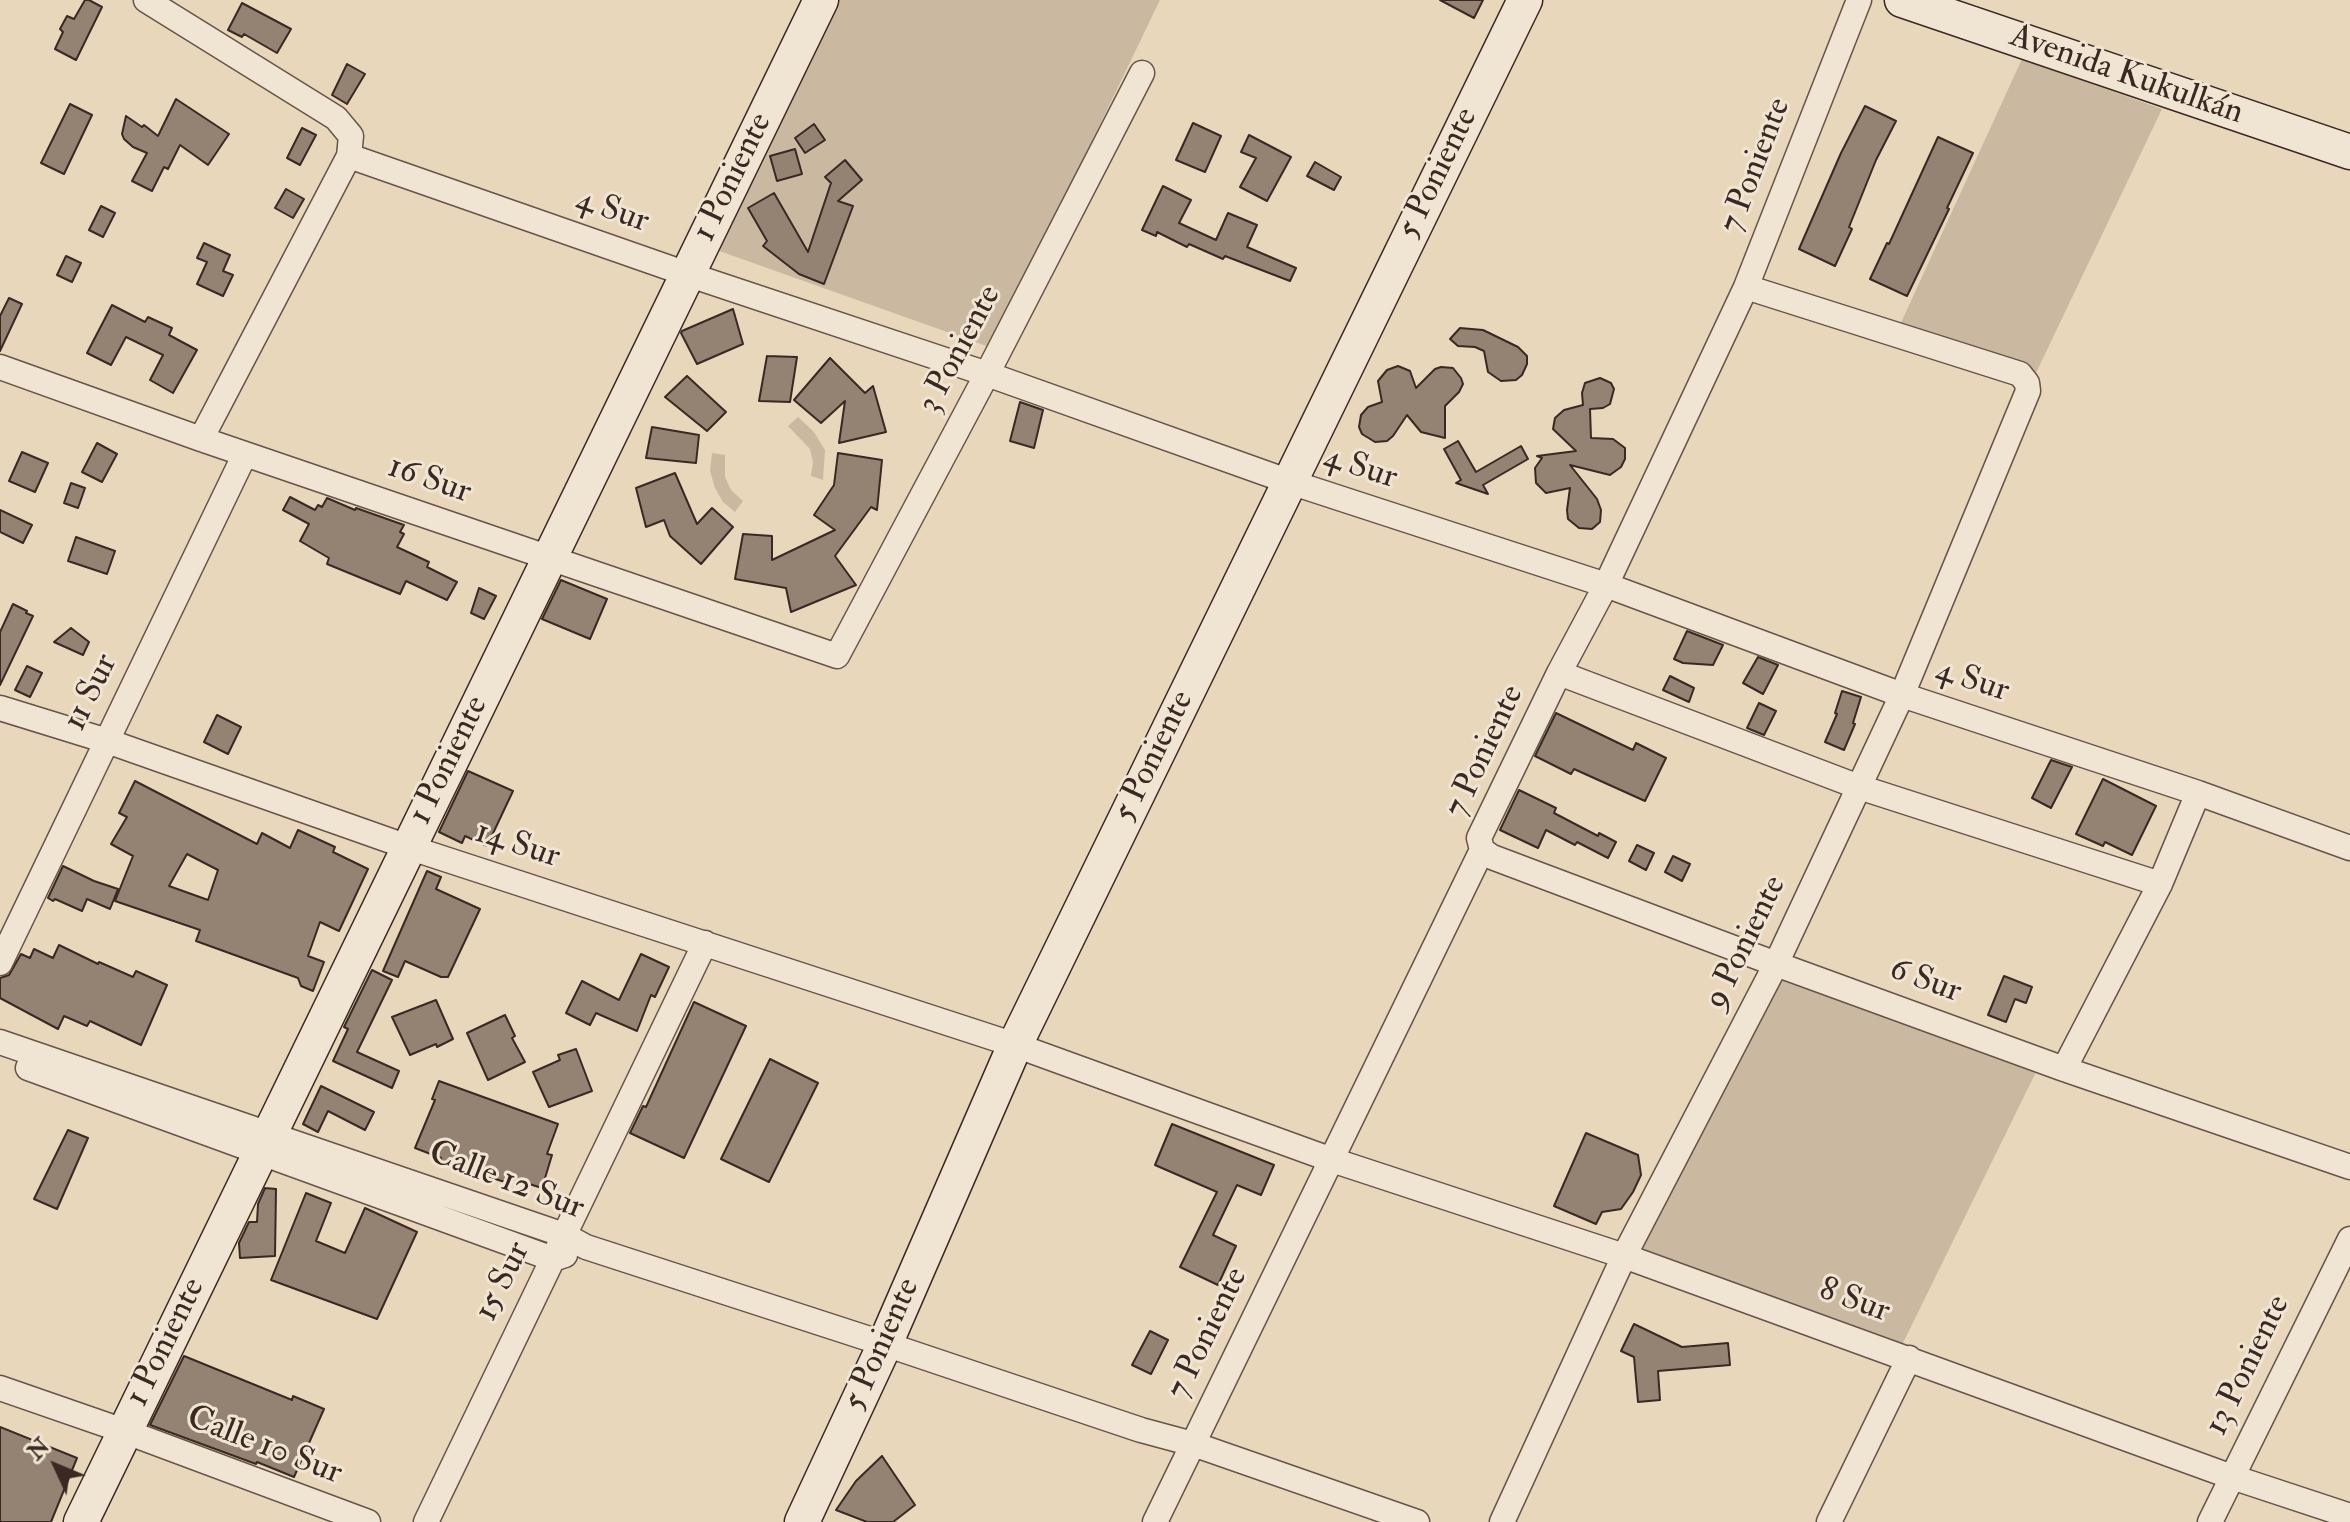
<!DOCTYPE html>
<html>
<head>
<meta charset="utf-8">
<style>
	body { margin:0 }
	#map { position:relative; width:2350px; height:1522px; overflow:hidden; background:#e8d7ba; font-family:"IM FELL Double Pica",serif }
	canvas { display:block }
	.north { position:absolute; left:16px; top:1426px; width:80px; height:80px; -webkit-text-stroke:6px #f0e5d2; paint-order:stroke; rotate:314deg; font-size:22px; font-weight:700; line-height:32px; text-align:center; color:#3a2923 }
	.north::after { content:''; display:block; margin:auto; width:28px; height:36px; background:#3a2923; clip-path:polygon(50% 0,100% 100%,50% 72%,0 100%) }
</style>
</head>
<body>
<div id="map">
<canvas width="2350" height="1522"></canvas>
<div class="north">N</div>
</div>
<script>
const context = document.querySelector('canvas').getContext('2d');
context.lineJoin = 'round';
function paint(path, color) { context.fillStyle = color; context.fill(path, 'evenodd'); }
const poly = rows => new Path2D(rows.map(r => 'M' + r).join(''));
function trace(path, color, width, dash) { context.strokeStyle = color; context.lineWidth = width; context.lineCap = dash ? 'butt' : 'round'; context.setLineDash(dash || []); context.stroke(path); }
function label(font, color, halo, rows, align = 'center') {
  context.font = font + ' "IM FELL Double Pica",serif'; context.lineWidth = 6; context.setLineDash([]); context.textBaseline = 'middle'; context.strokeStyle = halo; context.fillStyle = color; for (const [text, x, y, turn = 0] of rows) {
    context.save(); context.translate(x, y); context.rotate((+turn || 0) * Math.PI / 180); context.textAlign = isNaN(turn) ? turn : align; if (halo) context.strokeText(text, 0, 0); context.fillText(text, 0, 0); context.restore();
  }
}
const green = poly([
	[828,0,1160,0,992,348,711,248],
	[2022,59,2162,109,2036,373,1899,327],
	[798,417,814,432,825,450,823,480,811,476,813,462,810,449,788,426],
	[712,453,725,455,725,477,731,490,743,501,735,512,723,502,715,488,710,471],
	[1780,972,2037,1070,1902,1345,1634,1252]
]);
const building = poly([
	[85,0,89,0,102,7,76,60,55,49,63,32,60,29,67,16,74,19,85,0],
	[1440,0,1483,0,1474,18,1440,0],
	[242,3,291,29,277,53,244,34,242,37,228,30,242,3],
	[347,64,365,74,347,104,332,95,347,64],
	[176,99,229,134,208,165,180,145,168,169,164,167,152,191,132,181,147,153,133,147,124,139,122,134,126,116,142,127,144,125,158,136,176,99],
	[70,104,92,115,64,174,41,163,70,104],
	[1865,106,1896,121,1876,160,1849,227,1852,229,1835,266,1799,249,1841,153,1865,106],
	[1193,123,1221,136,1205,172,1176,160,1193,123],
	[814,124,825,140,805,153,795,138,814,124],
	[302,128,316,135,300,165,287,158,302,128],
	[1249,135,1291,157,1267,201,1240,187,1256,158,1241,152,1249,135],
	[1938,137,1973,153,1947,208,1949,209,1907,296,1870,279,1887,243,1889,244,1938,137],
	[795,149,802,174,777,181,770,156,795,149],
	[845,160,862,180,838,201,853,206,824,284,799,274,763,246,767,241,748,208,774,193,808,252,831,183,825,177,845,160],
	[1315,162,1341,177,1334,190,1307,176,1315,162],
	[1163,186,1191,200,1179,223,1216,240,1228,213,1257,225,1247,247,1296,268,1290,281,1225,256,1223,259,1189,244,1187,247,1157,232,1156,236,1142,230,1163,186],
	[286,189,304,199,293,218,275,208,286,189],
	[101,206,115,213,103,237,89,230,101,206],
	[204,243,230,255,223,271,233,275,223,296,197,284,207,262,197,258,204,243],
	[66,256,81,263,72,282,57,275,66,256],
	[9,298,22,304,0,351,0,316,9,298],
	[112,305,145,322,148,317,172,328,169,335,197,350,173,393,150,380,163,355,126,337,111,365,87,353,112,305],
	[733,309,743,344,697,364,681,333,682,331,733,309],
	[1460,328,1483,330,1518,347,1527,356,1527,364,1522,375,1516,380,1501,381,1488,372,1484,351,1475,347,1458,346,1450,339,1460,328],
	[767,356,797,357,790,402,759,401,767,356],
	[830,358,865,393,873,386,886,432,839,443,845,401,821,423,794,400,830,358],
	[1398,366,1410,371,1416,388,1435,369,1441,367,1453,368,1461,378,1463,384,1459,392,1445,406,1445,438,1421,432,1407,415,1393,436,1387,441,1375,442,1362,434,1359,427,1361,415,1368,407,1382,402,1378,381,1387,370,1398,366],
	[687,376,726,412,707,431,665,397,687,376],
	[1600,378,1611,383,1614,389,1610,404,1603,408,1590,409,1591,438,1613,439,1625,448,1625,459,1621,467,1610,475,1570,465,1597,499,1601,510,1600,522,1592,529,1579,528,1568,519,1567,510,1570,488,1546,493,1536,483,1535,468,1542,458,1537,456,1576,451,1553,429,1555,418,1564,410,1583,405,1582,393,1585,383,1600,378],
	[1020,402,1043,410,1034,448,1010,441,1020,402],
	[652,427,699,435,696,463,646,458,652,427],
	[1458,441,1476,472,1521,446,1528,459,1483,485,1488,494,1456,483,1461,480,1444,449,1458,441],
	[97,443,117,454,102,482,82,472,97,443],
	[22,452,48,463,35,492,9,481,22,452],
	[838,453,882,460,877,510,871,507,835,556,856,585,791,612,786,588,735,579,743,534,772,536,772,560,835,530,814,515,834,485,838,453],
	[675,473,697,524,712,508,733,527,701,564,670,536,664,520,646,527,636,488,675,473],
	[71,483,85,488,78,508,64,503,71,483],
	[290,497,315,510,318,505,322,507,327,498,355,510,356,508,404,525,400,532,404,534,397,547,429,562,427,567,457,582,447,600,406,581,400,594,327,564,329,558,300,541,309,524,283,510,290,497],
	[0,510,32,525,23,543,0,532,0,510],
	[76,537,115,551,107,574,68,561,76,537],
	[561,580,607,599,590,639,542,619,561,580],
	[479,588,496,596,484,619,471,613,479,588],
	[13,604,27,611,26,613,33,616,0,685,0,632,13,604],
	[71,628,89,642,83,655,54,642,71,628],
	[1687,631,1723,645,1713,665,1683,663,1674,659,1687,631],
	[1758,657,1778,665,1763,694,1743,683,1758,657],
	[27,666,42,673,30,697,15,690,27,666],
	[1670,676,1694,688,1689,702,1663,690,1670,676],
	[1842,691,1861,697,1853,723,1855,724,1844,750,1825,742,1837,714,1835,713,1842,691],
	[1759,703,1776,711,1764,735,1747,728,1759,703],
	[1556,713,1633,750,1636,743,1666,758,1645,801,1574,769,1571,774,1535,756,1556,713],
	[217,715,241,727,228,754,204,742,217,715],
	[2051,760,2072,767,2051,808,2032,798,2051,760],
	[468,771,513,791,487,846,465,836,462,843,439,832,468,771],
	[2103,779,2156,806,2132,855,2105,842,2103,846,2076,834,2103,779],
	[135,781,257,844,262,833,290,848,298,830,335,847,333,852,368,869,339,931,320,922,308,956,324,962,313,991,301,986,298,978,196,941,200,930,115,901,133,856,111,844,127,817,119,813,135,781],
	[187,854,218,870,208,900,169,886,187,854],
	[1519,790,1556,808,1554,813,1598,836,1599,833,1616,842,1608,858,1577,842,1575,845,1546,830,1538,848,1500,830,1519,790],
	[1637,845,1654,853,1646,870,1629,861,1637,845],
	[1673,856,1690,864,1682,881,1665,872,1673,856],
	[63,866,94,881,118,889,110,909,87,899,82,911,55,899,53,901,48,898,63,866],
	[427,871,441,877,436,889,480,909,448,977,441,977,405,961,398,977,383,971,427,871],
	[59,945,98,964,99,962,133,977,136,971,167,985,141,1045,90,1021,87,1026,64,1016,58,1029,0,998,0,978,9,975,21,954,30,958,34,949,53,958,59,945],
	[641,954,669,967,655,997,651,995,637,1031,596,1013,590,1025,566,1013,582,981,619,1000,641,954],
	[372,970,392,980,357,1052,399,1071,392,1088,333,1061,348,1029,344,1027,372,970],
	[2004,976,2032,987,2026,1003,2015,999,2006,1022,1988,1015,2004,976],
	[436,1000,453,1039,437,1047,436,1044,410,1055,392,1017,436,1000],
	[694,1002,746,1026,684,1158,630,1133,643,1106,646,1107,694,1002],
	[505,1015,515,1036,512,1038,525,1062,488,1080,467,1033,505,1015],
	[576,1049,592,1091,549,1107,533,1072,560,1060,558,1055,576,1049],
	[770,1059,818,1083,769,1182,721,1159,770,1059],
	[439,1081,558,1124,547,1154,552,1155,542,1188,507,1177,505,1182,482,1175,440,1161,441,1158,415,1148,435,1100,432,1099,439,1081],
	[321,1086,374,1112,365,1130,328,1111,318,1132,303,1124,321,1086],
	[1172,1124,1274,1165,1261,1195,1237,1185,1213,1235,1236,1246,1218,1285,1180,1267,1217,1192,1155,1165,1172,1124],
	[68,1130,88,1138,57,1209,34,1199,68,1130],
	[1586,1133,1638,1155,1641,1175,1633,1192,1621,1209,1602,1212,1596,1224,1554,1206,1586,1133],
	[265,1188,276,1189,275,1256,240,1258,239,1243,249,1222,257,1222,258,1204,265,1188],
	[306,1193,331,1203,316,1241,345,1253,365,1208,417,1232,377,1319,271,1280,306,1193],
	[1634,1324,1682,1347,1728,1343,1730,1365,1658,1371,1660,1400,1638,1402,1634,1357,1621,1351,1634,1324],
	[1150,1331,1168,1340,1151,1374,1132,1365,1150,1331],
	[184,1356,292,1400,293,1396,324,1409,294,1477,257,1462,256,1464,150,1425,184,1356],
	[0,1427,77,1458,51,1522,0,1522,0,1427],
	[882,1456,915,1505,893,1522,867,1522,836,1510,856,1481,882,1456]
]);
const street = poly([
	[146,0,336,118,351,136,349,156,201,439],
	[349,156,687,274,987,374,1290,482,1606,585,1902,695,2198,793,2350,848],
	[0,367,201,439,837,656,987,374,1142,73],
	[1559,673,1859,787,2160,884],
	[0,708,107,741,408,847,1015,1045,1332,1160,1624,1256,2232,1477,2350,1516],
	[1482,850,1492,857,1776,964,2064,1069,2350,1167],
	[0,963,245,454],
	[0,1042,564,1235,586,1247,885,1344,1141,1430,1193,1444,1417,1522],
	[28,1068,553,1259,565,1255],
	[2064,1069,2160,884,2198,793],
	[0,1388,124,1431,368,1522],
	[426,1522,705,943],
	[1155,1522,1482,850,1479,838,1559,673,1606,585,1746,287,1859,0],
	[1502,1522,1624,1256,1776,964,1902,695,2028,391,2027,383,2020,374,1746,287],
	[1829,1522,1909,1358],
	[2210,1522,2350,1239]
]);
const secondary = poly([
	[1902,0,2350,152],
	[81,1522,821,0],
	[802,1522,885,1344,1015,1045,1525,0]
]);
const streetNames = [
	["Avenida Kukulkán",2126,76,19],
	["7 Poniente",1757,166,-69],
	["5 Poniente",1439,174,-64],
	["1 Poniente",734,178,-64],
	["4 Sur",612,212,19],
	["3 Poniente",961,350,-62],
	["4 Sur",1360,469,18],
	["16 Sur",429,481,19],
	["4 Sur",1972,682,18],
	["11 Sur",92,693,-64],
	["7 Poniente",1486,752,-65],
	["5 Poniente",1155,757,-64],
	["1 Poniente",450,761,-64],
	["14 Sur",517,846,18],
	["9 Poniente",1747,943,-64],
	["6 Sur",1925,982,20],
	["Calle 12 Sur",506,1182,21],
	["15 Sur",504,1282,-64],
	["8 Sur",1854,1302,20],
	["7 Poniente",1209,1334,-64],
	["1 Poniente",167,1343,-64],
	["5 Poniente",883,1345,-66],
	["13 Poniente",2249,1366,-64],
	["Calle 10 Sur",264,1447,21]
];
paint(green, '#cab9a0');
paint(building, '#948372');
trace(building, '#3a2923', 2);
trace(street, '#665449', 27);
trace(secondary, '#3a2923', 37);
trace(street, '#f0e5d2', 24);
trace(secondary, '#f0e5d2', 34);
label('34px', '#3a2923', '#f0e5d2', streetNames);
</script>
</body>
</html>
